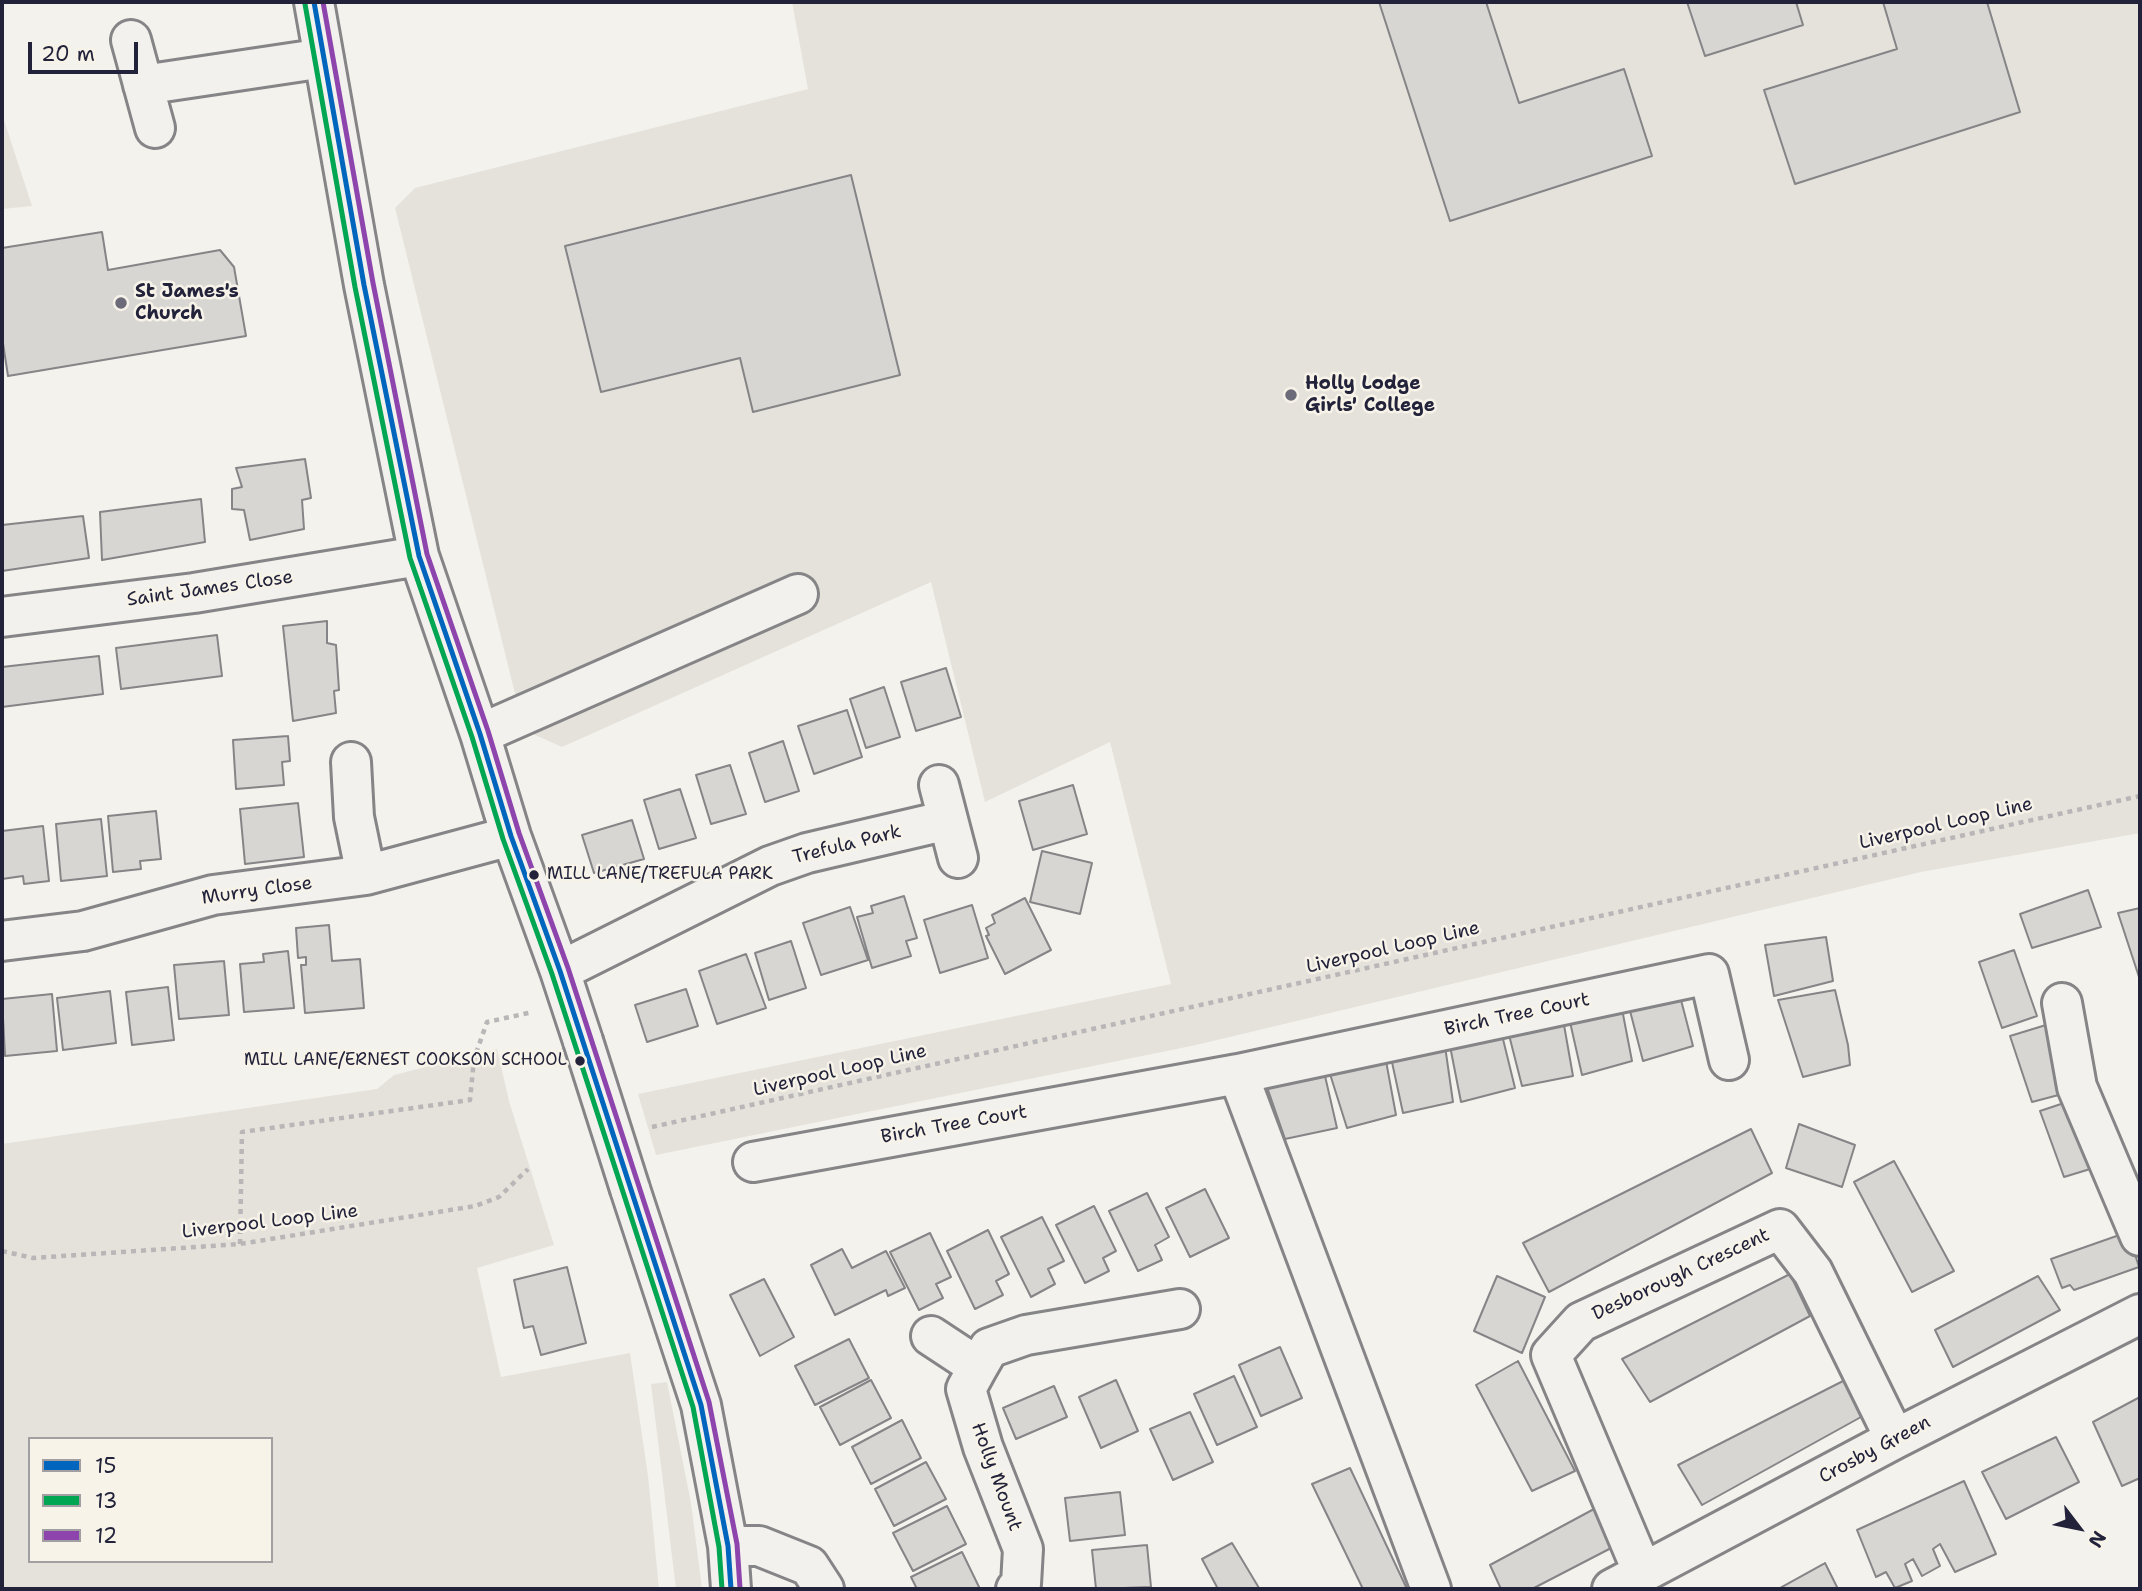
<!DOCTYPE html>
<html>
<head>
<meta charset="utf-8">
<style>
	body { margin:0 }
	#map { position:relative; width:2142px; height:1591px; overflow:hidden; background:#f4f2ec; font-family:"Shantell Sans",sans-serif }
	canvas { display:block }
	.frame { position:absolute; inset:0; border:4px solid #22223b; pointer-events:none }
	.legend { position:absolute; left:28px; top:1437px; width:245px; height:126px; box-sizing:border-box; background:#f7f3e8; border:2px solid #a29fa3; margin:0; padding:9px 12px; list-style:none; font-size:21px; color:#22223b }
	.legend li { display:flex; align-items:center; gap:14px; height:35px }
	.legend b { width:35px; border:2px solid #a29fa3 }
	.north { position:absolute; left:2044px; top:1493px; width:70px; height:70px; -webkit-text-stroke:5px #f7f3e8; paint-order:stroke; rotate:122deg; font-size:19px; font-weight:700; line-height:28px; text-align:center; color:#22223b }
	.north::after { content:''; display:block; margin:auto; width:24px; height:32px; background:#22223b; clip-path:polygon(50% 0,100% 100%,50% 72%,0 100%) }
	.scale { position:absolute; left:28px; top:42px; width:110px; height:32px; box-sizing:border-box; border:4px solid #22223b; border-top:0; padding-left:9px; font-size:21px; line-height:24px; white-space:nowrap; color:#22223b; -webkit-text-stroke:5px #f7f3e8; paint-order:stroke }
</style>
</head>
<body>
<div id="map">
<canvas width="2142" height="1591"></canvas>
<div class="frame"></div>
<ul class="legend">
<li><b style="height:9px;background:#0065bd"></b>15</li>
<li><b style="height:9px;background:#00a651"></b>13</li>
<li><b style="height:9px;background:#8e44ad"></b>12</li>
</ul>
<div class="north">N</div>
<div class="scale">20 m</div>
</div>
<script>
const context = document.querySelector('canvas').getContext('2d');
context.lineJoin = 'round';
function paint(path, color) { context.fillStyle = color; context.fill(path, 'evenodd'); }
const poly = rows => new Path2D(rows.map(r => 'M' + r).join(''));
function trace(path, color, width, dash) { context.strokeStyle = color; context.lineWidth = width; context.lineCap = dash ? 'butt' : 'round'; context.setLineDash(dash || []); context.stroke(path); }
function label(font, color, halo, rows, align = 'center') {
  context.font = font + ' "Shantell Sans",sans-serif'; context.lineWidth = 5; context.setLineDash([]); context.textBaseline = 'middle'; context.strokeStyle = halo; context.fillStyle = color; for (const [text, x, y, turn = 0] of rows) {
    context.save(); context.translate(x, y); context.rotate((+turn || 0) * Math.PI / 180); context.textAlign = isNaN(turn) ? turn : align; if (halo) context.strokeText(text, 0, 0); context.fillText(text, 0, 0); context.restore();
  }
}
const built = poly([
	[792,2,2140,2,2140,833,1921,872,1196,1045,656,1155,638,1094,1171,984,1110,742,985,802,931,582,562,747,524,730,395,208,415,188,808,89],
	[2,114,32,206,2,209],
	[497,1049,509,1101,554,1245,477,1268,501,1377,630,1353,648,1476,659,1589,2,1589,2,1144,377,1089,394,1075],
	[30,1439,271,1439,271,1561,30,1561],
	[667,1382,691,1503,702,1589,676,1589,651,1384]
]);
const building = poly([
	[1379,2,1486,2,1519,103,1624,69,1652,156,1450,221,1379,2],
	[1687,2,1796,2,1803,25,1705,56,1687,2],
	[1883,2,1987,2,2020,112,1795,184,1764,90,1897,49,1883,2],
	[851,175,900,375,753,412,740,358,601,392,565,246,851,175],
	[102,232,108,270,220,250,234,267,246,336,8,376,2,337,2,248,102,232],
	[305,459,311,498,302,500,304,529,250,540,244,510,232,509,232,489,242,487,236,468,305,459],
	[201,499,205,542,102,560,100,512,201,499],
	[83,516,89,558,2,571,2,525,83,516],
	[327,621,327,643,336,645,339,690,334,691,336,713,293,721,283,626,327,621],
	[217,635,222,676,121,689,116,648,217,635],
	[99,656,103,694,2,707,2,667,99,656],
	[946,668,961,717,916,731,901,682,946,668],
	[884,687,900,737,866,748,850,699,884,687],
	[847,710,862,757,814,774,798,726,847,710],
	[288,736,290,761,282,762,284,785,236,789,233,740,288,736],
	[783,741,799,791,765,802,749,753,783,741],
	[730,765,746,814,711,824,696,775,730,765],
	[1073,785,1087,834,1033,850,1019,801,1073,785],
	[680,789,696,838,659,849,644,800,680,789],
	[298,803,304,857,245,864,240,809,298,803],
	[156,811,161,859,140,861,141,869,113,872,108,816,156,811],
	[101,819,107,876,61,881,56,824,101,819],
	[632,820,644,859,594,873,582,835,632,820],
	[43,826,49,881,24,884,23,876,2,879,2,831,43,826],
	[1042,851,1092,863,1080,914,1030,902,1042,851],
	[2088,890,2101,927,2032,948,2020,914,2088,890],
	[904,896,917,938,906,941,911,956,872,968,857,917,873,913,871,906,904,896],
	[1025,898,1051,950,1005,974,986,936,989,935,986,928,995,923,992,915,1025,898],
	[972,905,988,958,940,973,924,920,972,905],
	[850,907,868,960,821,975,803,923,850,907],
	[2140,908,2140,980,2118,913,2140,908],
	[329,925,332,961,360,959,364,1008,305,1013,301,965,306,965,306,957,298,958,296,928,329,925],
	[1826,937,1833,981,1774,996,1765,945,1826,937],
	[791,941,806,988,769,1000,755,953,791,941],
	[2014,950,2037,1016,2002,1028,1979,962,2014,950],
	[288,951,294,1008,244,1012,240,964,264,962,263,954,288,951],
	[746,954,766,1008,717,1024,699,971,746,954],
	[224,961,229,1015,179,1019,174,965,224,961],
	[168,987,174,1040,132,1045,126,992,168,987],
	[686,989,698,1026,647,1042,635,1005,686,989],
	[1835,990,1848,1045,1850,1065,1803,1077,1778,1000,1835,990],
	[110,991,116,1043,63,1050,57,998,110,991],
	[52,994,57,1051,5,1056,2,999,52,994],
	[1681,1000,1693,1046,1643,1061,1628,1003,1681,1000],
	[1622,1009,1632,1061,1582,1075,1570,1022,1622,1009],
	[1564,1025,1573,1076,1522,1086,1508,1031,1564,1025],
	[2046,1025,2070,1092,2032,1102,2010,1036,2046,1025],
	[1502,1035,1515,1088,1461,1102,1450,1046,1502,1035],
	[1445,1046,1453,1102,1403,1113,1390,1053,1445,1046],
	[1386,1061,1396,1115,1347,1128,1330,1074,1386,1061],
	[1325,1076,1337,1128,1285,1139,1267,1087,1325,1076],
	[2076,1099,2100,1166,2064,1177,2040,1111,2076,1099],
	[1799,1124,1855,1145,1842,1187,1786,1168,1799,1124],
	[1751,1129,1772,1173,1549,1292,1523,1243,1751,1129],
	[1894,1161,1954,1271,1912,1292,1854,1182,1894,1161],
	[1205,1189,1229,1238,1190,1257,1166,1208,1205,1189],
	[1147,1193,1169,1237,1155,1245,1162,1260,1138,1271,1109,1211,1147,1193],
	[1094,1206,1116,1251,1103,1258,1109,1271,1085,1283,1056,1225,1094,1206],
	[1042,1217,1064,1261,1048,1269,1055,1284,1031,1297,1001,1237,1042,1217],
	[988,1230,1009,1274,996,1281,1003,1295,975,1309,947,1251,988,1230],
	[2128,1232,2139,1267,2074,1290,2070,1285,2062,1288,2051,1259,2128,1232],
	[930,1233,951,1277,936,1284,943,1298,919,1310,890,1252,930,1233],
	[842,1249,852,1268,886,1251,905,1288,888,1296,886,1290,835,1315,811,1265,842,1249],
	[567,1267,586,1343,541,1355,533,1326,524,1328,514,1280,567,1267],
	[1790,1274,1810,1316,1650,1402,1622,1359,1790,1274],
	[1497,1276,1545,1297,1522,1353,1474,1331,1497,1276],
	[2038,1276,2060,1310,1953,1367,1935,1330,2038,1276],
	[764,1279,794,1337,760,1356,730,1295,764,1279],
	[849,1339,869,1378,815,1405,795,1366,849,1339],
	[1280,1347,1302,1398,1261,1416,1239,1365,1280,1347],
	[1518,1361,1575,1471,1532,1491,1476,1385,1518,1361],
	[1234,1376,1257,1427,1217,1445,1194,1394,1234,1376],
	[871,1380,891,1418,840,1445,820,1407,871,1380],
	[1116,1380,1138,1431,1101,1448,1079,1397,1116,1380],
	[1845,1380,1861,1417,1702,1505,1678,1465,1845,1380],
	[1054,1386,1067,1417,1016,1439,1003,1408,1054,1386],
	[2140,1397,2140,1478,2122,1486,2093,1422,2140,1397],
	[1190,1412,1213,1462,1173,1480,1150,1429,1190,1412],
	[902,1420,921,1458,871,1484,852,1447,902,1420],
	[2056,1437,2079,1482,2006,1519,1982,1472,2056,1437],
	[926,1462,946,1499,894,1526,875,1489,926,1462],
	[1350,1468,1407,1589,1363,1589,1312,1484,1350,1468],
	[1964,1481,1996,1554,1955,1572,1940,1544,1933,1549,1940,1566,1922,1576,1913,1559,1905,1564,1912,1581,1895,1588,1886,1572,1876,1577,1857,1530,1964,1481],
	[1120,1492,1125,1535,1070,1541,1065,1498,1120,1492],
	[947,1506,966,1544,913,1571,893,1533,947,1506],
	[1594,1509,1615,1546,1532,1589,1501,1589,1490,1565,1594,1509],
	[1232,1543,1259,1588,1257,1589,1218,1589,1202,1559,1232,1543],
	[1147,1545,1151,1587,1096,1589,1092,1550,1147,1545],
	[962,1552,980,1589,917,1589,911,1577,962,1552],
	[1825,1563,1838,1589,1778,1589,1825,1563]
]);
const path = poly([
	[652,1127,2140,796],
	[240,1244,242,1132,470,1100,474,1059,487,1022,533,1012],
	[2,1251,33,1258,240,1244,475,1206,499,1197,528,1169]
]);
const minor = poly([
	[314,2,364,285,419,556,480,734,511,836,560,971,583,1041],
	[131,40,155,128],
	[143,85,324,58],
	[2,617,194,593,419,556],
	[480,734,798,594],
	[351,762,354,817,366,875],
	[939,785,958,858],
	[2,941,83,931,213,895,366,875,511,836],
	[560,971,770,866,807,853,948,820],
	[2062,1003,2077,1087,2140,1236],
	[1238,1074,1431,1589],
	[753,1162,1238,1074,1709,974,1729,1060],
	[630,1189,701,1405,728,1546,731,1589],
	[931,1336,978,1367],
	[728,1546,759,1546,809,1566,824,1589],
	[1643,1573,1551,1355,1581,1322,1780,1229,1813,1272,1895,1439],
	[1016,1589,1021,1584,1023,1549,983,1447,966,1389,978,1367,989,1348,1026,1335,1180,1309],
	[1612,1589,1895,1439,2140,1314]
]);
const minorBridge = poly([
	[583,1041,630,1189]
]);
const bus1 = poly([
	[314,2,364,285,419,556,480,734,511,836,560,971,701,1405,728,1546,731,1589]
]);
const bus2 = poly([
	[305,4,355,287,410,558,472,737,503,839,552,974,693,1407,719,1547,722,1589]
]);
const bus3 = poly([
	[323,2,373,283,427,554,488,731,519,833,568,968,709,1402,737,1544,740,1588]
]);
const markers = [
	[121,303,7,"#6c6b79"],
	[1291,395,7,"#6c6b79"],
	[534,875,6,"#22223b"],
	[580,1061,6,"#22223b"]
];
const busNames = [
	["MILL LANE/TREFULA PARK",547,875],
	["MILL LANE/ERNEST COOKSON SCHOOL",567,1061,"right"]
];
const poiNames = [
	["St James's",135,292],
	["Church",135,314],
	["Holly Lodge",1305,384],
	["Girls' College",1305,406]
];
const streetNames = [
	["Saint James Close",210,589,-8],
	["Liverpool Loop Line",1946,824,-13],
	["Trefula Park",847,845,-14],
	["Murry Close",257,891,-8],
	["Liverpool Loop Line",1393,948,-13],
	["Birch Tree Court",1517,1015,-12],
	["Liverpool Loop Line",840,1071,-13],
	["Birch Tree Court",954,1125,-10],
	["Liverpool Loop Line",270,1222,-7],
	["Desborough Crescent",1681,1275,-25],
	["Crosby Green",1875,1450,-28],
	["Holly Mount",996,1477,70]
];
paint(built, '#e5e2dc');
paint(building, '#d7d6d3');
trace(building, '#858486', 2);
trace(minor, '#858486', 44);
trace(path, '#b8b6b6', 4.5, [5, 5]);
trace(minor, '#f2f1ed', 38);
trace(minorBridge, '#858486', 44, []);
trace(minorBridge, '#f2f1ed', 38);
trace(bus1, '#0065bd', 5);
trace(bus2, '#00a651', 5);
trace(bus3, '#8e44ad', 5);
for (const [x, y, r, color] of markers) { const dot = new Path2D(); dot.arc(x, y, r, 0, 2 * Math.PI); context.fillStyle = color; context.fill(dot); trace(dot, '#f7f3e8', 2.5); }
label('17px', '#22223b', '#f7f3e8', busNames, 'left');
label('bold 19px', '#22223b', '#f7f3e8', poiNames, 'left');
label('19px', '#22223b', '#f7f3e8', streetNames);
</script>
</body>
</html>
